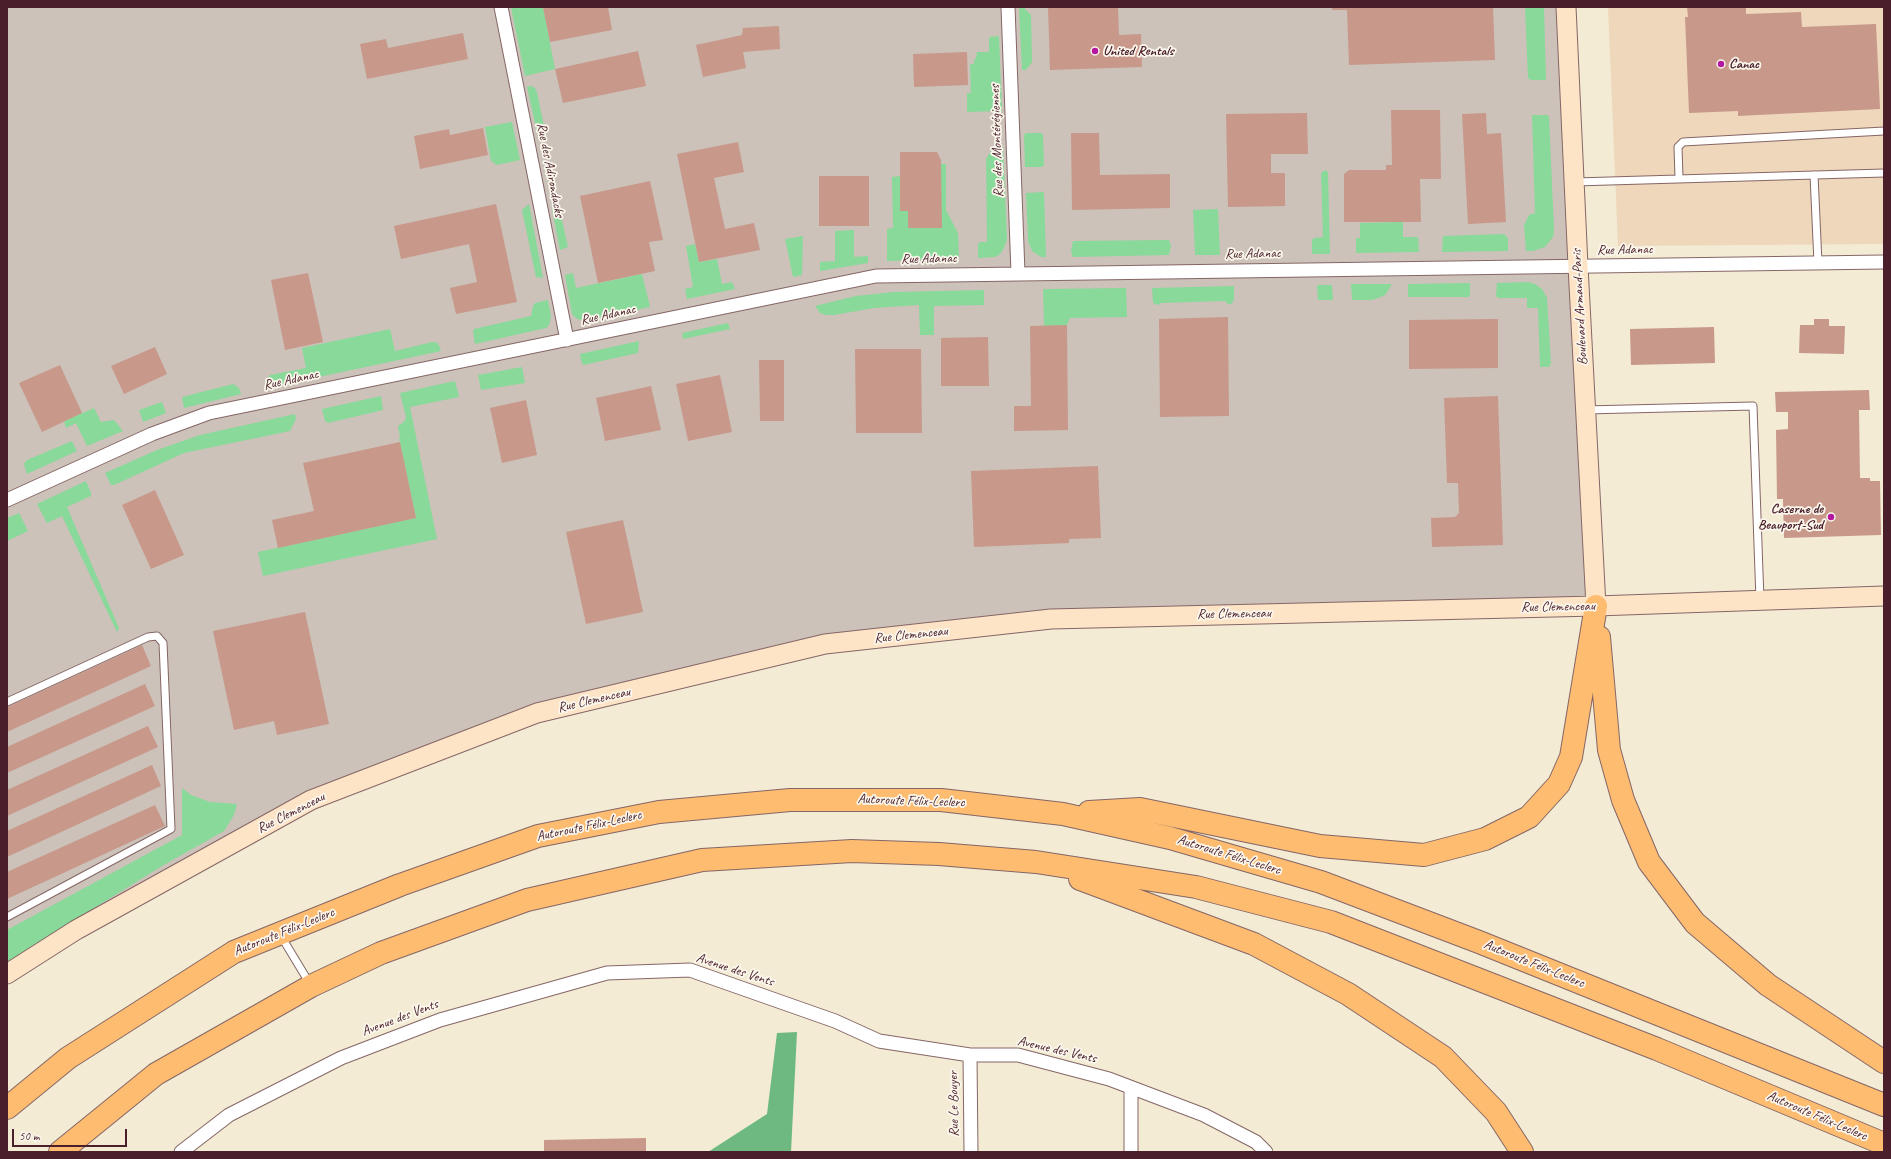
<!DOCTYPE html>
<html>
<head>
<meta charset="utf-8">
<style>
	body { margin:0 }
	#map { position:relative; width:1891px; height:1159px; overflow:hidden; background:#f3ebd4; font-family:Caveat,sans-serif }
	canvas { display:block }
	.frame { position:absolute; inset:0; border:8px solid #4a1f2b; pointer-events:none }
	.scale { position:absolute; left:12px; top:1129px; width:115px; height:18px; box-sizing:border-box; border:2px solid #4a1f2b; border-top:0; padding-left:5px; font-size:12px; line-height:14px; white-space:nowrap; color:#4a1f2b; -webkit-text-stroke:3px #fbf7ec; paint-order:stroke }
</style>
</head>
<body>
<div id="map">
<canvas width="1891" height="1159"></canvas>
<div class="frame"></div>
<div class="scale">50 m</div>
</div>
<script>
const context = document.querySelector('canvas').getContext('2d');
context.lineJoin = 'round';
function paint(path, color) { context.fillStyle = color; context.fill(path, 'evenodd'); }
const poly = rows => new Path2D(rows.map(r => 'M' + r).join(''));
function trace(path, color, width, dash) { context.strokeStyle = color; context.lineWidth = width; context.lineCap = dash ? 'butt' : 'round'; context.setLineDash(dash || []); context.stroke(path); }
function label(font, color, halo, rows, align = 'center') {
  context.font = font + ' Caveat,sans-serif'; context.lineWidth = 3.5; context.setLineDash([]); context.textBaseline = 'middle'; context.strokeStyle = halo; context.fillStyle = color; for (const [text, x, y, turn = 0] of rows) {
    context.save(); context.translate(x, y); context.rotate((+turn || 0) * Math.PI / 180); context.textAlign = isNaN(turn) ? turn : align; if (halo) context.strokeText(text, 0, 0); context.fillText(text, 0, 0); context.restore();
  }
}
const built = poly([
	[1608,7,1884,7,1884,244,1618,246]
]);
const industrial = poly([
	[7,7,1566,7,1596,606,1051,619,825,644,537,713,311,800,7,974]
]);
const green = poly([
	[511,7,543,7,555,69,525,76],
	[1019,7,1024,8,1031,15,1032,62,1026,70,1022,70],
	[1525,7,1544,7,1546,80,1531,80,1528,78],
	[999,36,1002,111,967,112,967,93,971,93,970,64,974,64,974,59,976,59,977,52,989,52,989,37],
	[531,86,535,88,537,92,545,131,544,135,537,132,527,87],
	[1532,115,1548,115,1549,117,1554,229,1553,237,1545,247,1533,251,1526,251,1524,225,1529,215,1535,213],
	[512,122,520,160,497,165,491,161,485,127],
	[1026,133,1041,133,1043,135,1044,165,1042,167,1025,167,1024,135],
	[1003,146,1007,240,1003,250,999,255,995,257,978,258,978,244,980,242,987,242,986,159,993,148],
	[941,164,946,164,946,210,958,233,959,259,887,261,887,229,893,228,892,177,900,176,900,211,908,211,908,228,941,228],
	[1326,170,1328,173,1330,254,1312,254,1312,240,1314,238,1323,237,1321,173],
	[1043,192,1044,193,1046,257,1041,257,1032,251,1028,241,1026,193],
	[529,204,543,278,536,277,522,210],
	[559,207,568,247,560,250,552,209],
	[1218,209,1220,255,1195,255,1193,210],
	[1403,222,1403,237,1418,237,1419,252,1356,253,1356,238,1360,238,1360,223],
	[854,230,854,257,868,256,868,263,820,271,820,262,835,261,835,231],
	[1504,234,1508,238,1508,251,1442,252,1443,236],
	[803,236,802,275,793,277,785,239],
	[1169,240,1171,246,1169,255,1073,257,1071,251,1073,241],
	[695,244,699,262,717,259,722,284,732,282,735,289,687,299,685,289,693,287,686,246],
	[573,273,576,288,642,274,650,307,587,321,577,319,572,314,565,275],
	[1528,282,1535,284,1542,289,1547,298,1551,363,1549,367,1540,367,1538,308,1527,308,1527,298,1498,298,1496,296,1497,283],
	[1470,283,1470,295,1469,297,1408,297,1408,284],
	[1351,284,1392,284,1386,294,1381,297,1372,300,1352,300],
	[1317,285,1332,285,1333,300,1318,300],
	[1234,286,1234,300,1231,304,1228,304,1225,301,1161,303,1158,305,1153,303,1152,288],
	[1126,288,1127,317,1070,318,1067,325,1044,326,1043,289],
	[984,290,984,305,934,306,934,335,920,335,919,305,874,308,834,315,826,315,820,313,815,306,856,296,894,292],
	[548,300,551,316,549,325,546,328,475,344,473,331,474,329,531,316,533,306,535,303],
	[728,323,730,329,683,339,682,333],
	[390,329,395,351,432,342,438,343,441,351,267,388,266,381,270,375,306,368,302,348],
	[639,341,638,353,583,365,581,360,580,354],
	[522,367,525,383,481,390,478,375],
	[455,381,459,397,410,407,437,539,263,576,258,552,416,518,399,438,400,437,398,426,404,422,406,417,400,393],
	[233,384,239,388,241,394,184,408,182,397],
	[381,396,383,410,328,423,325,421,322,409],
	[162,402,166,413,143,422,139,410],
	[94,408,101,422,114,420,123,431,87,446,76,423,66,428,64,421],
	[295,414,296,419,290,431,184,453,114,485,111,485,105,473,157,450,200,435],
	[72,441,77,451,27,474,24,464,27,460],
	[86,481,91,493,91,496,67,507,119,628,117,632,62,516,47,523,37,504],
	[19,513,28,531,7,541,7,518],
	[182,788,191,795,210,802,237,804,234,815,224,831,162,866,7,962,7,930,182,835]
]);
const forest = poly([
	[797,1032,791,1152,708,1152,767,1114,777,1033]
]);
const building = poly([
	[543,7,608,7,612,30,550,42],
	[1048,7,1118,7,1119,35,1141,34,1142,67,1050,70],
	[1332,7,1493,7,1495,60,1349,65,1347,10,1332,10],
	[1687,7,1746,7,1746,14,1801,12,1802,27,1876,24,1880,109,1738,116,1738,111,1689,113,1685,17,1688,17],
	[779,26,780,49,743,52,746,68,703,77,696,45,742,35,743,28],
	[463,33,468,59,367,79,360,44,386,39,388,48],
	[638,51,646,86,563,103,555,69],
	[967,52,968,85,914,87,913,54],
	[1391,110,1440,110,1441,179,1420,179,1421,222,1344,222,1344,174,1349,170,1386,170,1386,165,1392,165],
	[1307,113,1308,154,1271,154,1271,173,1285,173,1285,206,1228,207,1226,114],
	[1486,113,1487,134,1501,133,1506,222,1468,224,1462,114],
	[483,128,488,155,420,169,414,136,449,129,450,135],
	[1071,133,1099,133,1100,175,1170,174,1170,208,1072,210],
	[738,142,744,172,714,178,725,229,754,223,760,250,699,262,677,154],
	[900,152,937,152,941,160,942,228,908,228,908,211,900,211],
	[819,176,869,176,869,226,819,226],
	[650,181,663,240,649,242,655,271,598,283,580,196],
	[496,204,517,302,456,314,450,288,477,282,469,244,401,259,394,226],
	[308,273,323,342,285,350,271,280],
	[1228,317,1229,416,1160,417,1159,319],
	[1498,319,1498,368,1409,369,1409,320],
	[1814,319,1829,319,1829,326,1845,326,1844,354,1799,353,1800,325,1814,325],
	[1067,325,1068,430,1014,431,1014,406,1031,406,1030,326],
	[1714,327,1715,363,1631,365,1630,329],
	[988,337,989,386,941,386,941,338],
	[155,347,167,374,124,394,111,366],
	[855,349,921,349,922,433,856,433],
	[759,360,784,360,784,421,760,421],
	[60,365,82,413,42,432,19,383],
	[720,375,732,432,688,441,676,384],
	[651,386,661,430,605,441,596,398],
	[1869,390,1870,410,1859,410,1860,478,1870,478,1870,481,1880,481,1881,535,1784,538,1783,499,1777,499,1776,430,1788,429,1788,412,1776,412,1775,392],
	[1498,396,1503,545,1432,547,1431,518,1455,517,1459,513,1458,483,1447,483,1444,398],
	[526,400,537,455,502,463,490,408],
	[400,442,416,518,278,548,272,520,314,511,303,463],
	[1098,466,1101,538,1069,539,1069,543,974,547,971,471],
	[155,490,184,555,151,569,122,505],
	[623,520,643,612,586,624,566,532],
	[305,612,329,724,277,735,274,721,234,730,213,631],
	[142,645,151,666,7,732,7,707],
	[145,684,155,706,7,773,7,747],
	[148,726,158,747,7,816,7,790],
	[152,765,161,786,7,857,7,831],
	[155,805,165,826,7,899,7,872],
	[646,1138,646,1152,544,1152,544,1140]
]);
const lane = poly([
	[1814,175,1818,263],
	[1679,178,1678,147,1683,142,1884,131],
	[1575,182,1884,173],
	[1585,410,1753,406,1760,600],
	[7,702,148,637,157,636,163,643,171,829,7,917],
	[281,936,310,984]
]);
const street = poly([
	[501,7,567,340],
	[1008,7,1018,273],
	[7,500,152,434,209,413,876,276,1884,262],
	[970,1055,971,1152],
	[1131,1088,1131,1152],
	[181,1152,229,1115,341,1058,440,1020,607,973,690,970,835,1021,879,1041,970,1055,1018,1055,1109,1079,1204,1115,1256,1142,1266,1152]
]);
const secondary = poly([
	[1566,7,1578,266,1596,606],
	[7,974,76,930,311,800,537,713,825,644,1051,619,1596,606,1884,596]
]);
const highway = poly([
	[1599,637,1609,750,1623,800,1649,862,1695,923,1768,985,1884,1062],
	[1089,812,1140,809,1320,846,1424,855,1485,839,1529,817,1559,784,1571,757,1596,606],
	[1080,879,1254,944,1348,994,1443,1057,1496,1112,1522,1152],
	[7,1108,68,1058,234,952,400,885,538,836,659,812,790,800,941,800,1063,814,1170,838,1321,882,1479,942,1884,1105],
	[60,1152,156,1074,311,986,381,953,527,900,702,860,852,851,939,854,1036,862,1196,887,1331,922,1657,1049,1884,1144]
]);
const markers = [
	[1095,51,4,"#b5179e"],
	[1721,64,4,"#b5179e"],
	[1831,517,4,"#b5179e"]
];
const poiNames = [
	["United Rentals",1103,51],
	["Canac",1729,64],
	["Caserne de",1823,509,"right"],
	["Beauport-Sud",1823,525,"right"]
];
const streetNames = [
	["Rue des Montérégiennes",997,141,-92],
	["Rue des Adirondacks",550,170,79],
	["Rue Adanac",1625,250,-1],
	["Rue Adanac",1253,254,-1],
	["Rue Adanac",929,259,-1],
	["Boulevard Armand-Paris",1580,307,-93],
	["Rue Adanac",608,315,-12],
	["Rue Adanac",291,380,-12],
	["Rue Clemenceau",1558,607,-1],
	["Rue Clemenceau",1234,614,-1],
	["Rue Clemenceau",911,635,-6],
	["Rue Clemenceau",594,700,-13],
	["Autoroute Félix-Leclerc",911,801,2],
	["Rue Clemenceau",291,813,-27],
	["Autoroute Félix-Leclerc",589,826,-12],
	["Autoroute Félix-Leclerc",1229,855,17],
	["Autoroute Félix-Leclerc",284,932,-22],
	["Autoroute Félix-Leclerc",1534,964,22],
	["Avenue des Vents",735,970,18],
	["Avenue des Vents",400,1018,-21],
	["Avenue des Vents",1057,1050,13],
	["Rue Le Bouyer",954,1104,-91],
	["Autoroute Félix-Leclerc",1817,1116,23]
];
paint(built, '#eed7bb');
paint(industrial, '#ccc2b9');
paint(green, '#88d99a');
paint(forest, '#6eb982');
paint(building, '#c8988a');
trace(lane, '#856666', 9);
trace(street, '#856666', 15);
trace(secondary, '#856666', 21);
trace(highway, '#856666', 24);
trace(lane, '#fff', 7);
trace(street, '#fff', 13);
trace(secondary, '#fee4c6', 19);
trace(highway, '#fdbc70', 22);
for (const [x, y, r, color] of markers) { const dot = new Path2D(); dot.arc(x, y, r, 0, 2 * Math.PI); context.fillStyle = color; context.fill(dot); trace(dot, '#fbf7ec', 1.5); }
label('bold 14px', '#4a1f2b', '#fbf7ec', poiNames, 'left');
label('14px', '#4a1f2b', '#fbf7ec', streetNames);
</script>
</body>
</html>
